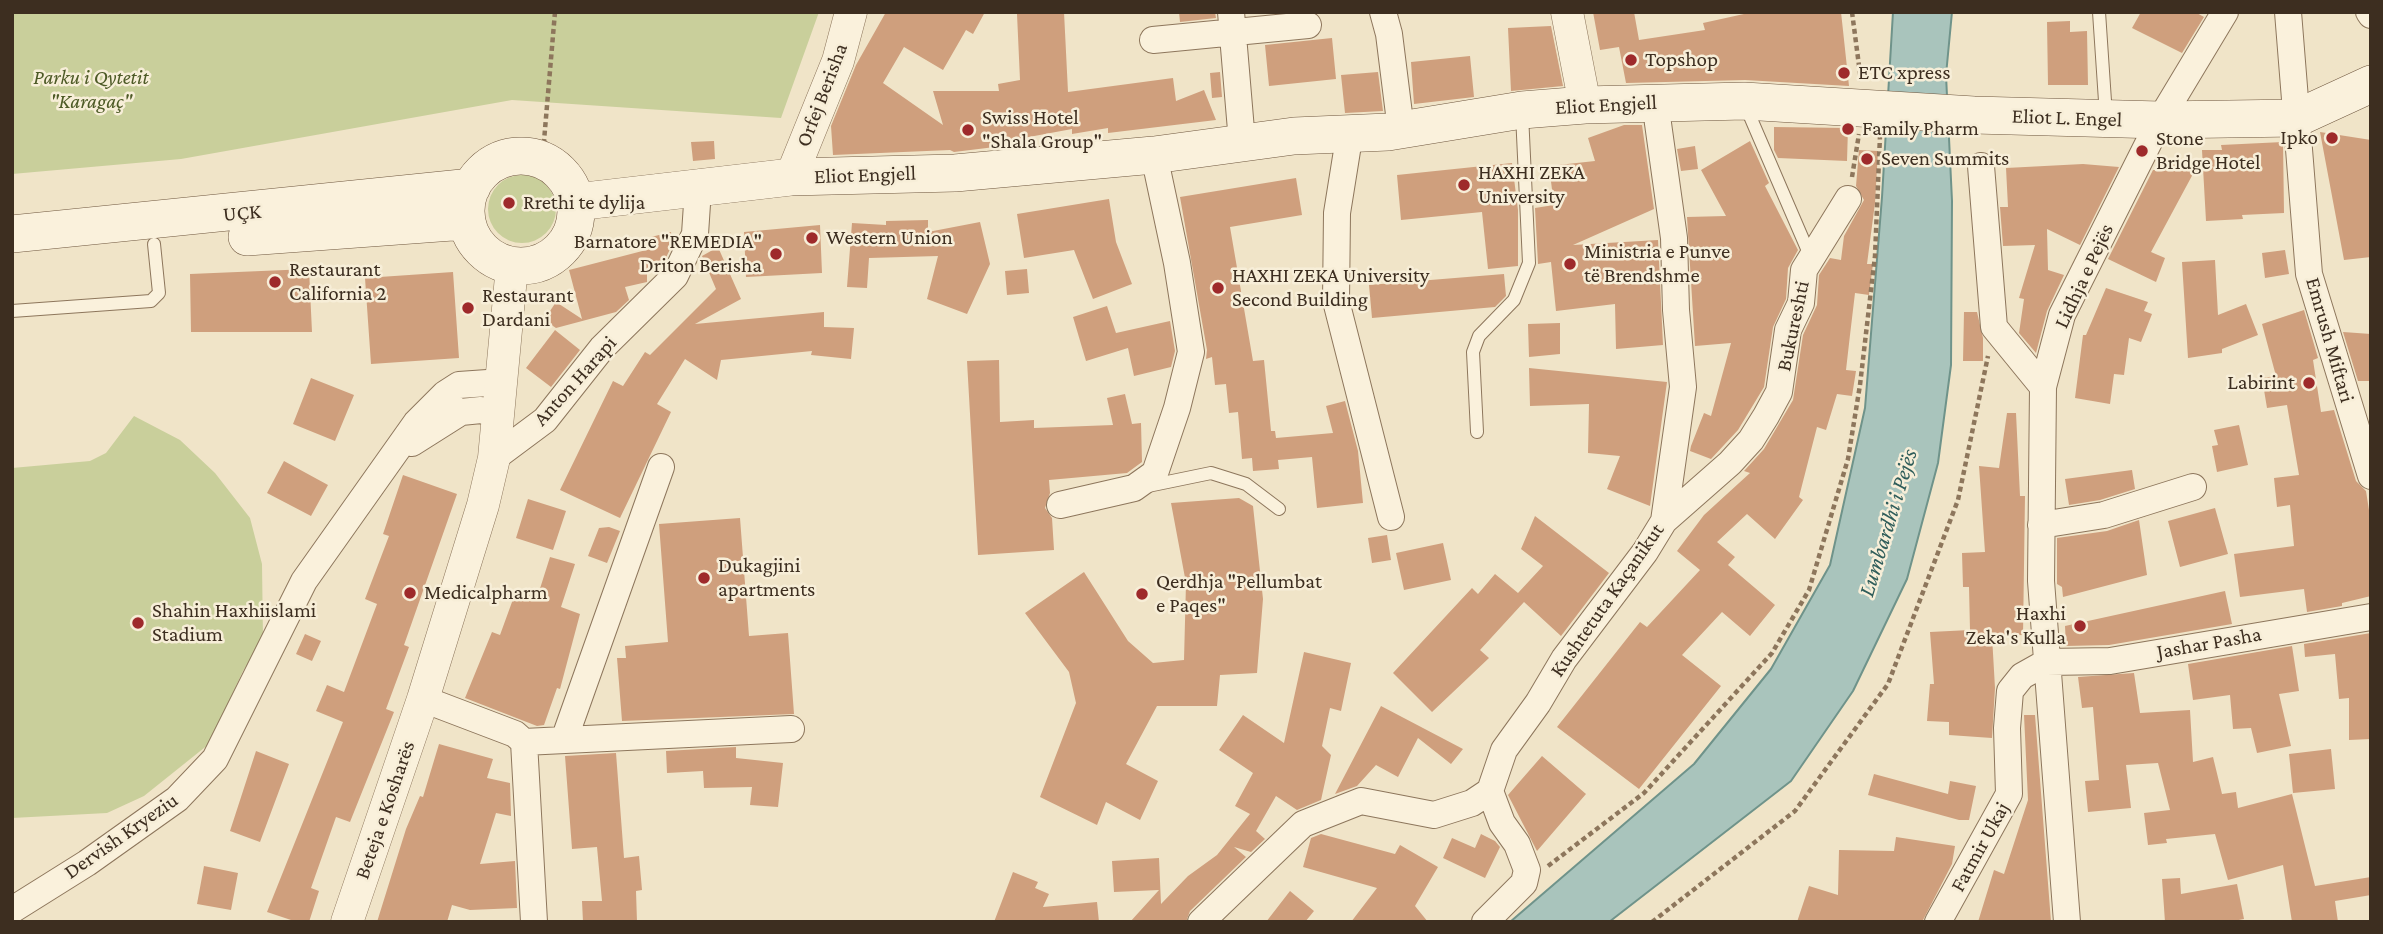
<!DOCTYPE html>
<html>
<head>
<meta charset="utf-8">
<style>
	body { margin:0 }
	#map { position:relative; width:2383px; height:934px; overflow:hidden; background:#f0e4c8; font-family:"Crimson Pro",serif }
	canvas { display:block }
	.frame { position:absolute; inset:0; border:14px solid #3d2e20; pointer-events:none }
</style>
</head>
<body>
<div id="map">
<canvas width="2383" height="934"></canvas>
<div class="frame"></div>
</div>
<script>
const context = document.querySelector('canvas').getContext('2d');
context.lineJoin = 'round';
function paint(path, color) { context.fillStyle = color; context.fill(path, 'evenodd'); }
const poly = rows => new Path2D(rows.map(r => 'M' + r).join(''));
function trace(path, color, width, dash) { context.strokeStyle = color; context.lineWidth = width; context.lineCap = dash ? 'butt' : 'round'; context.setLineDash(dash || []); context.stroke(path); }
function label(font, color, halo, rows, align = 'center') {
  context.font = font + ' "Crimson Pro",serif'; context.lineWidth = 5; context.setLineDash([]); context.textBaseline = 'middle'; context.strokeStyle = halo; context.fillStyle = color; for (const [text, x, y, turn = 0] of rows) {
    context.save(); context.translate(x, y); context.rotate((+turn || 0) * Math.PI / 180); context.textAlign = isNaN(turn) ? turn : align; if (halo) context.strokeText(text, 0, 0); context.fillText(text, 0, 0); context.restore();
  }
}
const green = poly([
	[12,12,819,12,781,118,512,100,181,159,12,174],
	'488 209a34 34 0 1 1 68 0a34 34 0 1 1-68 0Z',
	[134,416,180,440,215,473,250,518,262,564,263,639,243,671,209,744,144,796,107,813,12,818,12,468,90,461,106,453]
]);
const water = poly([
	[1893,12,1952,12,1946,75,1952,201,1951,365,1938,463,1907,579,1853,691,1791,781,1609,922,1510,922,1694,764,1771,669,1830,565,1865,408,1882,197,1893,12]
]);
const building = poly([
	[886,12,985,12,973,34,966,30,943,70,904,47,883,83,943,125,933,91,999,91,998,84,1020,80,1017,14,1041,12,1064,12,1068,92,1173,78,1176,101,1204,90,1216,120,1108,133,1108,128,1072,134,1072,129,1002,142,1003,146,954,152,950,150,833,155,831,126,856,65],
	[1179,12,1215,12,1216,18,1180,22],
	[1593,12,1634,12,1639,40,1705,30,1703,23,1753,12,1841,12,1849,86,1745,80,1626,83,1619,47,1600,50],
	[2141,12,2195,12,2204,17,2182,53,2132,28],
	[2070,21,2070,32,2087,31,2088,85,2048,85,2047,22],
	[1551,26,1563,86,1511,91,1508,28],
	[1332,38,1336,79,1269,86,1265,45],
	[1470,56,1474,97,1414,104,1411,62],
	[1220,72,1222,97,1212,98,1210,73],
	[1378,72,1383,111,1345,113,1341,75],
	[1624,125,1642,125,1654,209,1573,245,1658,240,1663,345,1616,349,1615,304,1556,311,1551,262,1538,264,1535,208,1554,205,1549,166,1595,161,1588,138],
	[1774,127,1848,128,1847,161,1778,158,1774,150],
	[2320,132,2371,140,2371,257,2344,260],
	[714,141,715,159,693,161,691,142],
	[1750,141,1769,183,1765,186,1798,250,1788,268,1786,299,1773,327,1764,387,1738,430,1711,459,1690,451,1691,446,1704,413,1711,416,1731,343,1695,346,1687,217,1726,216,1701,170],
	[2283,142,2284,213,2242,215,2243,219,2206,221,2202,150,2222,150,2221,145],
	[1695,146,1698,169,1681,171,1677,149],
	[1859,150,1878,151,1875,203,1867,264,1873,264,1869,295,1855,293,1850,335,1846,370,1856,371,1852,396,1837,394,1826,430,1817,427,1799,497,1803,500,1775,539,1747,514,1717,542,1735,557,1728,565,1775,605,1750,636,1722,612,1682,655,1721,686,1639,789,1557,727,1640,622,1647,627,1700,570,1677,551,1704,515,1750,473,1744,471,1764,449,1793,400,1803,335,1817,305,1819,275,1830,258,1841,260,1844,236,1864,200,1856,186],
	[2166,157,2194,172,2151,252,2165,258,2156,282,2108,259,2153,170,2159,170],
	[1512,163,1518,210,1518,266,1488,269,1482,212,1401,220,1397,175],
	[2083,164,2119,167,2080,245,2047,229,2048,270,2064,275,2047,311,2036,353,2019,333,2024,299,2019,298,2035,245,2003,246,2000,207,2008,207,2006,168],
	[1296,178,1302,215,1230,227,1253,361,1264,360,1271,431,1275,431,1276,438,1333,433,1326,406,1345,401,1358,451,1363,503,1317,508,1312,457,1278,460,1279,469,1253,471,1252,458,1242,459,1238,412,1229,413,1226,384,1215,385,1212,357,1206,359,1207,350,1180,197],
	[1109,199,1116,242,1132,284,1093,299,1074,250,1024,258,1017,214],
	[928,220,928,232,980,222,990,264,967,314,927,299,938,256,869,258,867,288,847,287,852,223,886,225,886,221],
	[820,225,822,273,746,277,744,232],
	[671,232,673,243,662,266,659,264,647,271,647,282,625,287,629,300,616,312,556,328,544,320,556,302,582,319,569,270,654,248,651,237],
	[718,247,741,299,695,324,824,312,824,327,854,328,851,359,811,355,812,351,721,360,717,380,685,359,657,404,671,412,620,518,560,490,613,381,623,386,645,352,650,355,716,289,702,256],
	[2285,250,2289,274,2265,278,2262,253],
	[2215,260,2218,315,2246,304,2258,335,2222,349,2222,353,2188,358,2182,262],
	[309,269,312,332,191,332,190,274],
	[1027,269,1029,293,1007,295,1005,271],
	[453,272,459,358,371,364,365,278],
	[1504,274,1506,296,1495,307,1372,318,1369,285],
	[2106,288,2148,302,2144,311,2152,314,2141,342,2129,338,2124,375,2114,374,2110,404,2075,398,2083,335,2086,335],
	[1107,306,1116,333,1170,321,1175,351,1171,367,1134,376,1128,348,1086,361,1073,317],
	[2304,310,2318,358,2313,360,2321,412,2334,410,2356,481,2366,491,2371,523,2371,596,2342,603,2342,606,2307,612,2304,589,2240,597,2234,554,2294,546,2290,505,2277,507,2274,478,2299,475,2287,405,2267,408,2262,378,2276,376,2262,324],
	[1964,312,1977,312,1983,338,1983,361,1963,361],
	[1560,323,1560,354,1529,357,1528,324],
	[555,330,580,350,551,387,526,368],
	[2343,332,2371,334,2371,381,2358,381],
	[999,360,1000,422,1034,420,1034,428,1113,425,1107,398,1125,394,1132,424,1141,423,1142,462,1127,473,1049,480,1050,493,1045,508,1052,518,1054,550,978,555,967,361],
	[1529,368,1667,382,1650,506,1607,489,1620,456,1588,453,1589,404,1530,406],
	[311,378,354,395,335,441,293,424],
	[2007,413,2016,413,2020,496,2025,496,2023,635,1992,636,1995,688,1992,738,1949,735,1949,722,1927,721,1930,684,1934,684,1930,632,1970,630,1969,587,1963,587,1962,553,1985,552,1979,466,1999,468],
	[2239,425,2248,465,2217,472,2212,446,2218,445,2214,430],
	[284,461,328,485,311,516,267,493],
	[2132,470,2135,489,2100,500,2069,505,2065,479],
	[403,475,457,494,404,645,409,647,386,709,394,712,350,822,336,817,311,888,319,891,309,922,297,922,267,912,343,722,316,711,327,685,344,692,377,604,365,599,389,536,383,534],
	[1239,498,1253,506,1263,599,1257,673,1220,675,1217,706,1157,706,1126,764,1158,781,1140,820,1106,802,1097,825,1040,797,1076,703,1069,672,1025,613,1084,572,1128,641,1153,663,1184,660,1186,583,1171,503],
	[528,499,566,511,553,550,516,538],
	[2215,508,2228,554,2180,567,2168,521],
	[1535,516,1609,573,1561,636,1524,602,1480,650,1489,658,1432,712,1393,673,1472,588,1478,594,1495,574,1518,593,1543,566,1521,549],
	[740,518,749,636,788,633,794,714,622,721,617,658,626,658,625,646,668,642,659,524],
	[2139,520,2147,575,2063,597,2062,587,2057,584,2057,538,2107,531],
	[609,527,620,531,607,563,588,556,599,528],
	[1387,535,1391,560,1372,563,1368,538],
	[1443,543,1451,580,1404,590,1396,553],
	[550,557,575,564,561,607,580,614,560,689,557,688,544,725,537,726,465,698,492,632,500,635,516,591,537,598],
	[2225,591,2232,624,2109,645,2066,646,2065,626],
	[2371,633,2371,739,2349,740,2349,698,2339,699,2335,654,2305,657,2304,644],
	[305,634,321,641,312,661,296,654],
	[2292,646,2299,691,2279,694,2291,746,2257,753,2251,728,2233,729,2230,695,2193,700,2188,664],
	[1304,652,1351,663,1341,711,1330,708,1322,746,1331,755,1321,800,1297,810,1276,796,1256,831,1265,839,1251,852,1234,847,1246,857,1190,911,1186,922,1130,922,1159,890,1114,892,1112,861,1159,858,1161,904,1188,876,1217,855,1250,814,1235,806,1253,773,1219,750,1243,715,1284,743],
	[2134,673,2140,713,2190,710,2193,762,2213,757,2222,794,2236,792,2238,808,2292,794,2315,886,2371,877,2371,895,2335,901,2338,922,2292,922,2283,865,2228,880,2215,834,2166,839,2167,843,2148,845,2144,813,2170,810,2158,763,2126,765,2131,808,2088,812,2085,781,2099,780,2093,707,2082,708,2078,677],
	[1381,706,1463,749,1451,764,1418,738,1398,777,1376,765,1357,786,1335,794],
	[2024,715,2035,715,2051,922,1978,922,1994,870,2004,874,2028,800],
	[439,744,493,759,487,778,510,783,511,816,496,813,480,864,515,861,517,908,470,910,452,905,447,922,377,922,406,829,420,796,423,797],
	[736,747,736,758,783,763,778,807,750,805,752,787,704,788,703,771,667,773,666,751],
	[2331,749,2335,789,2293,793,2289,754],
	[256,751,289,764,260,842,230,831],
	[616,753,624,858,639,856,642,890,636,891,637,922,583,922,582,901,602,901,597,847,572,849,565,756],
	[1542,756,1586,794,1537,851,1508,795],
	[1874,774,1948,794,1950,781,1976,786,1969,820,1959,820,1868,795],
	[1321,834,1395,854,1400,845,1438,867,1415,906,1428,922,1351,922,1377,888,1303,867,1311,838],
	[1481,834,1495,841,1500,847,1485,878,1443,858,1452,838,1475,848],
	[1896,837,1955,846,1952,864,1922,922,1797,922,1809,886,1838,895,1839,850,1894,851],
	[204,866,238,873,231,910,197,904],
	[1013,872,1038,882,1035,888,1049,894,1043,907,1097,902,1099,922,994,922],
	[2180,878,2181,894,2237,884,2244,919,2228,922,2165,922,2162,879],
	[1290,891,1314,911,1305,922,1266,922]
]);
const path = poly([
	[555,12,544,141,573,176],
	[1852,12,1861,81],
	[1852,177,1859,134],
	[1548,866,1644,793,1772,653,1809,590,1848,459,1860,385,1875,256,1880,136],
	[1652,922,1795,811,1888,684,1958,500,1988,356]
]);
const service = poly([
	[2099,12,2106,116],
	[1746,107,1811,258],
	[12,311,151,301,159,293,154,244],
	[1477,432,1473,352,1479,336,1514,300,1529,263,1522,114],
	[1148,486,1211,473,1246,484,1279,509]
]);
const minor = poly([
	[1231,12,1242,142],
	[1383,12,1389,34,1401,130],
	[2288,12,2309,274,2371,476],
	[2369,12,2371,15],
	[1153,40,1308,25],
	[1350,132,1337,213,1336,301,1391,517],
	[1981,166,1994,327,2043,387],
	[412,443,461,412,481,410,498,415],
	[494,458,545,420,602,348,675,276,695,234,698,189],
	[1060,505,1134,488,1155,473,1177,408,1191,352,1177,263,1154,155],
	[1664,521,1730,463,1751,440,1766,416,1779,392,1788,330,1801,303,1804,270,1848,199],
	[2041,525,2104,515,2193,487],
	[423,699,515,734,524,742,534,922],
	[564,740,661,467],
	[524,742,791,729],
	[12,910,87,863,177,799,215,759,304,581,416,423,445,394,459,385,502,382],
	[1201,922,1303,824,1361,801,1434,815,1472,803,1490,791],
	[1485,922,1524,883,1527,870,1517,844,1502,823,1490,791,1504,750,1538,703,1564,659,1645,552,1664,521,1683,387,1676,310,1674,238,1655,102],
	[1938,922,2009,794,2007,728,2010,691,2022,676,2047,662,2110,661,2371,617],
	[2067,922,2041,581,2043,387,2062,315,2160,120,2225,12]
]);
const tertiary = poly([
	[1567,12,1585,105],
	[791,177,838,61,851,12],
	[347,922,423,699,483,505,494,458,512,266]
]);
const secondary = poly([
	'466 211a55 55 0 1 1 110 0a55 55 0 1 1-110 0Z',
	[576,202,791,177,955,173,1154,155,1294,136,1388,132,1522,110,1585,105,1744,101,1974,115,2160,120,2297,118,2371,84],
	[12,234,472,187],
	[247,237,466,221]
]);
const markers = [
	[1631,60,7,"#9e2a2b"],
	[1844,73,7,"#9e2a2b"],
	[1848,129,7,"#9e2a2b"],
	[968,130,7,"#9e2a2b"],
	[2332,138,7,"#9e2a2b"],
	[2142,151,7,"#9e2a2b"],
	[1867,159,7,"#9e2a2b"],
	[1464,185,7,"#9e2a2b"],
	[509,203,7,"#9e2a2b"],
	[812,238,7,"#9e2a2b"],
	[776,254,7,"#9e2a2b"],
	[1570,264,7,"#9e2a2b"],
	[275,282,7,"#9e2a2b"],
	[1218,288,7,"#9e2a2b"],
	[468,308,7,"#9e2a2b"],
	[2309,383,7,"#9e2a2b"],
	[704,578,7,"#9e2a2b"],
	[410,593,7,"#9e2a2b"],
	[1142,594,7,"#9e2a2b"],
	[138,623,7,"#9e2a2b"],
	[2080,626,7,"#9e2a2b"]
];
const poiNames = [
	["Topshop",1645,60],
	["ETC xpress",1858,73],
	["Swiss Hotel",982,118],
	["\"Shala Group\"",982,142],
	["Family Pharm",1862,129],
	["Ipko",2318,138,"right"],
	["Stone",2156,139],
	["Bridge Hotel",2156,163],
	["Seven Summits",1881,159],
	["HAXHI ZEKA",1478,173],
	["University",1478,197],
	["Rrethi te dylija",523,203],
	["Western Union",826,238],
	["Barnatore \"REMEDIA\"",762,242,"right"],
	["Driton Berisha",762,266,"right"],
	["Ministria e Punve",1584,252],
	["të Brendshme",1584,276],
	["Restaurant",289,270],
	["California 2",289,294],
	["HAXHI ZEKA University",1232,276],
	["Second Building",1232,300],
	["Restaurant",482,296],
	["Dardani",482,320],
	["Labirint",2295,383,"right"],
	["Dukagjini",718,566],
	["apartments",718,590],
	["Qerdhja \"Pellumbat",1156,582],
	["e Paqes\"",1156,606],
	["Medicalpharm",424,593],
	["Shahin Haxhiislami",152,611],
	["Stadium",152,635],
	["Haxhi",2066,614,"right"],
	["Zeka's Kulla",2066,638,"right"]
];
const parkNames = [
	["Parku i Qytetit",91,78],
	["\"Karagaç\"",91,102]
];
const streetNames = [
	["Orfej Berisha",822,95,-69],
	["Eliot Engjell",1606,105,-3],
	["Eliot L. Engel",2067,118,2],
	["Eliot Engjell",865,175,-2],
	["UÇK",242,213,-5],
	["Lidhja e Pejës",2084,276,-65],
	["Bukureshti",1793,326,-78],
	["Emrush Miftari",2330,340,74],
	["Anton Harapi",575,381,-48],
	["Kushtetuta Kaçanikut",1607,600,-55],
	["Jashar Pasha",2209,643,-10],
	["Beteja e Kosharës",385,810,-71],
	["Dervish Kryeziu",121,836,-35],
	["Fatmir Ukaj",1980,847,-61]
];
const waterNames = [
	["Lumbardhi i Pejës",1888,523,-73]
];
paint(green, '#c9cf9b');
paint(water, '#a9c4bc');
trace(water, '#6f938a', 2);
paint(building, '#cf9f7d');
trace(service, '#8d765c', 14);
trace(minor, '#8d765c', 28);
trace(tertiary, '#8d765c', 33);
trace(secondary, '#6f573f', 38);
trace(path, '#8d765c', 4.5, [5, 3.5]);
trace(service, '#faf1dc', 12);
trace(minor, '#faf1dc', 26);
trace(tertiary, '#faf1dc', 32);
trace(secondary, '#faf1dc', 37);
for (const [x, y, r, color] of markers) { const dot = new Path2D(); dot.arc(x, y, r, 0, 2 * Math.PI); context.fillStyle = color; context.fill(dot); trace(dot, '#f7eed8', 2.5); }
label('21px', '#3d2e20', '#f7eed8', poiNames, 'left');
label('italic 21px', '#4d5a26', '#f7eed8', parkNames);
label('21px', '#3d2e20', '#f7eed8', streetNames);
label('italic 23px', '#2f5d5a', '#f7eed8', waterNames);
</script>
</body>
</html>
